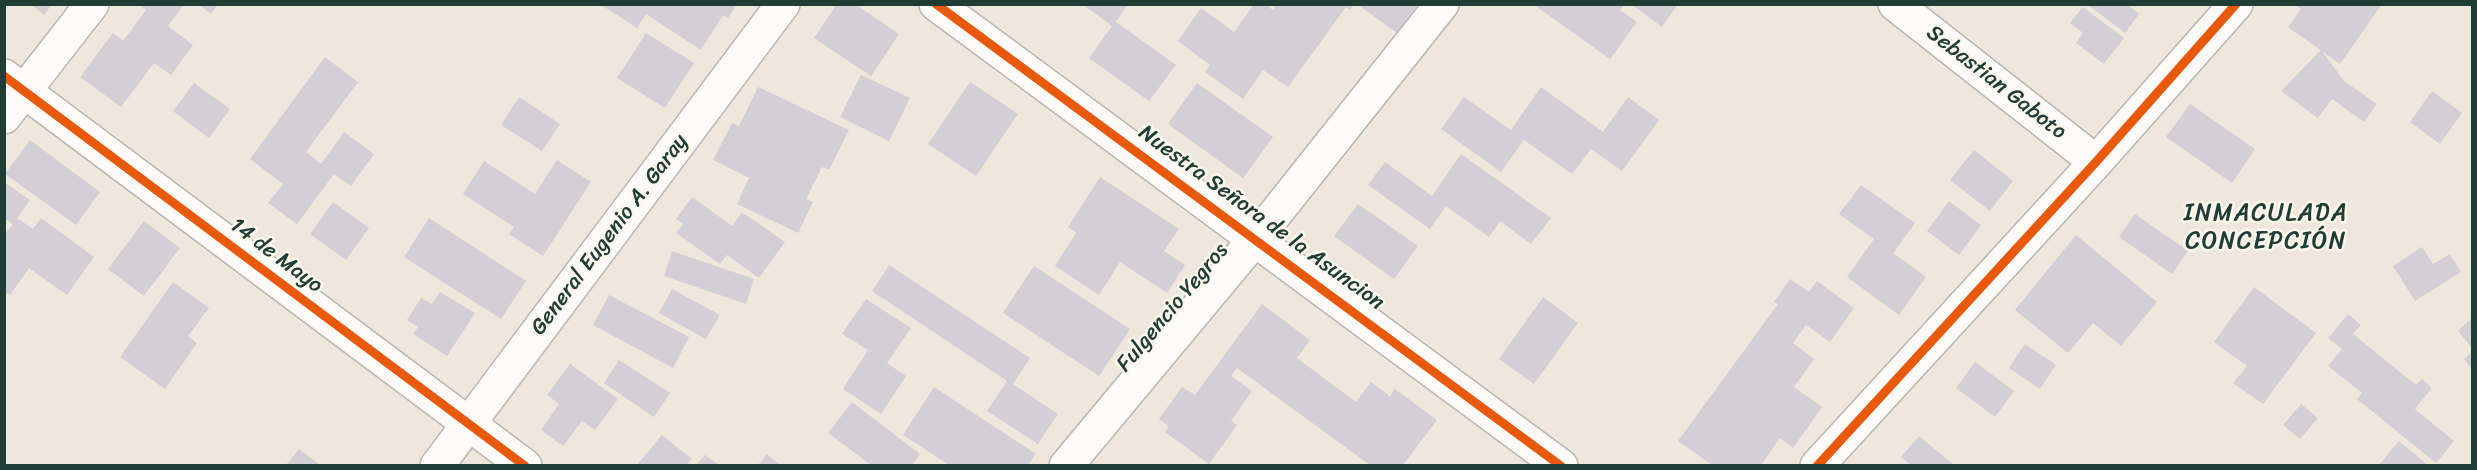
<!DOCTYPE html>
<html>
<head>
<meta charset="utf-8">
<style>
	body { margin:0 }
	#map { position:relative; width:2477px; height:470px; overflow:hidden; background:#efe7db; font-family:Sriracha,sans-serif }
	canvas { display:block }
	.frame { position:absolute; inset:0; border:6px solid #1f3d34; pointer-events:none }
</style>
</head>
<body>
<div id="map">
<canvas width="2477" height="470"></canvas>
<div class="frame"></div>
</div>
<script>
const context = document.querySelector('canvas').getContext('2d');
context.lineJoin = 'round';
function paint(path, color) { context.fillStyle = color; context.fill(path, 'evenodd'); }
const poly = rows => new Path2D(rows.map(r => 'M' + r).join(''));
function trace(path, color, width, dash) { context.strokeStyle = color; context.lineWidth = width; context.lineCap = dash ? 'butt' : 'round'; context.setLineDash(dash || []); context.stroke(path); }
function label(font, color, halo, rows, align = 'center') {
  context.font = font + ' Sriracha,sans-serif'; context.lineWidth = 5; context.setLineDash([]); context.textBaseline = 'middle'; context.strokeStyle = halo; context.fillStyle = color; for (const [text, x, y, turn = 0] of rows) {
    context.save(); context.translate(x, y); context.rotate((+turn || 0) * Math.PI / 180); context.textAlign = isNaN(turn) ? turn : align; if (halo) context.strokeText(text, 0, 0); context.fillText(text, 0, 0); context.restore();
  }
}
const building = poly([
	[31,4,52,4,44,15],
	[139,4,184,4,168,26,193,45,171,75,154,63,121,107,80,77,113,33,123,41,146,10],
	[198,4,218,4,211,14],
	[600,4,737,4,728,18,723,15,701,50,646,14,637,28],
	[837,4,855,4,899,34,871,76,814,38],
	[1082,4,1128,4,1116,22,1176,65,1149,101,1089,58,1112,26],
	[1254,4,1265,4,1273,10,1277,4,1354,4,1350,10,1346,7,1288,87,1263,70,1243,99,1205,72,1210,65,1178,41,1201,8,1234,32],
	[1357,4,1418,4,1397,33],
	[1533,4,1625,4,1620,10,1637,22,1610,59],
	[1631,4,1678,4,1662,27],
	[2087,4,2127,4,2139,14,2125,33],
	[2294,4,2382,4,2340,64,2288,27,2301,9],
	[2083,7,2124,38,2104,64,2076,43,2083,33,2070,23],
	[646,33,694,63,665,108,617,78],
	[2321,50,2344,81,2377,104,2364,122,2332,99,2318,118,2281,91],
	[325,57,358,82,306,152,321,164,344,132,374,154,351,186,334,174,297,224,268,203,283,184,250,159],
	[861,75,910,98,889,141,840,117],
	[970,82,1018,114,976,176,928,144],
	[194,83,230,109,209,138,173,111],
	[1197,83,1273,137,1243,178,1168,124],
	[758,87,849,130,829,170,822,167,806,199,813,202,798,233,737,204,749,178,713,160,732,123,739,126],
	[1541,87,1603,132,1628,97,1659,120,1622,171,1591,149,1572,174,1524,140,1501,172,1441,129,1464,97,1511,130],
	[2432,91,2462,113,2440,144,2410,122],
	[519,97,560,124,542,151,501,125],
	[2190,104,2255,149,2232,183,2166,137],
	[30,140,100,192,76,225,5,174],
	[1974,150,2013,181,1990,211,1950,180],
	[1461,154,1551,218,1531,244,1500,221,1489,237,1446,206,1430,229,1368,185,1385,162,1432,196],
	[557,160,591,182,543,256,509,234,514,227,463,194,484,161,535,194],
	[1100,177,1179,229,1164,251,1185,265,1167,293,1120,262,1099,295,1055,266,1076,233,1068,227],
	[4,182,30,200,17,218,33,229,41,218,94,257,67,295,29,268,10,295,4,291,4,235,13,224,4,218],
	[1861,185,1915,223,1893,253,1926,277,1899,315,1847,277,1874,239,1839,214],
	[692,197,732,226,742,212,785,242,759,278,727,255,720,264,676,233,683,224,676,219],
	[1949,201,1981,225,1959,255,1927,231],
	[333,202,369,228,346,260,310,234],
	[1358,204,1418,246,1394,279,1334,236],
	[2135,214,2188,251,2172,274,2119,237],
	[429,218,526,281,501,319,404,257],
	[144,221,180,248,144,296,108,269],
	[2076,235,2157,302,2121,346,2093,323,2068,353,2015,310],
	[2422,247,2433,264,2450,254,2461,272,2415,301,2393,266],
	[672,251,754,279,746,304,664,276],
	[889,265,1030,358,1013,384,1058,414,1038,444,987,411,1007,381,872,291],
	[1034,266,1130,329,1099,376,1003,313],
	[1790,279,1809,292,1817,281,1854,308,1830,342,1806,325,1793,343,1814,359,1794,387,1822,407,1793,448,1780,438,1761,465,1712,465,1678,441,1778,304,1774,302],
	[173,282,209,308,188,336,197,343,165,389,120,357],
	[2254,287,2316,333,2263,404,2233,383,2247,366,2214,342],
	[672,289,720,315,706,339,659,313],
	[440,292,475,313,447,356,413,334,418,327,407,320,421,298,432,304],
	[609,295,689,337,673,368,593,325],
	[1543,297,1578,323,1534,384,1499,359],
	[866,299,911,328,887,363,906,376,881,414,843,389,868,350,842,334],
	[1262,304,1310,340,1297,358,1356,402,1371,382,1390,396,1395,389,1437,420,1403,465,1370,465,1237,368,1231,376,1252,391,1231,421,1237,425,1209,464,1165,432,1169,427,1159,419,1182,387,1195,395],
	[2348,314,2361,325,2353,334,2416,385,2422,379,2432,388,2415,409,2454,441,2436,463,2357,399,2362,393,2328,366,2342,349,2328,338],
	[2472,318,2472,348,2458,331],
	[2025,344,2056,365,2040,389,2009,368],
	[2472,352,2472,369,2464,359],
	[619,360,670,393,654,417,604,383],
	[1975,362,2014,391,1995,417,1956,388],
	[570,364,618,399,595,430,582,421,563,446,541,430,559,404,547,395],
	[934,387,1036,454,1028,465,949,465,903,435],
	[852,402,920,454,912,465,871,465,828,433],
	[2301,404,2318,418,2300,439,2283,425],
	[662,435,692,459,686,465,637,465],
	[1919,436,1954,465,1911,465,1901,457],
	[2399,441,2428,465,2379,465],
	[299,449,320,465,286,465],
	[767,454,780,465,758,465],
	[705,455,719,465,696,465]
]);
const minor = poly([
	[936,4,1561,466],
	[1895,4,2096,162],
	[4,76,525,466],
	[4,117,92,4],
	[437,466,783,4],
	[1066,466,1256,238,1442,4],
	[1817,466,2096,162,2236,4]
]);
const cycleway = poly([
	[936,4,1561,466],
	[4,76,525,466],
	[1817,466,2096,162,2236,4]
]);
const streetNames = [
	["Sebastian Gaboto",1996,83,38],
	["Nuestra Señora de la Asuncion",1261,218,36],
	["General Eugenio A. Garay",610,235,-53],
	["14 de Mayo",276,256,37],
	["Fulgencio Yegros",1173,308,-50]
];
const neighbourhoodNames = [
	["INMACULADA",2266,214],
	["CONCEPCIÓN",2266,242]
];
paint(building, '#d4ced6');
trace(minor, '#b8b6ae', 36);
trace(minor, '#fdfbfa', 33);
trace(cycleway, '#e8590c', 9);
label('22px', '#1f3d34', '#fbf7ec', streetNames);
context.letterSpacing = '1.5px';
label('24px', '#1f3d34', '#fbf7ec', neighbourhoodNames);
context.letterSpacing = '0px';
</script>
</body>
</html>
